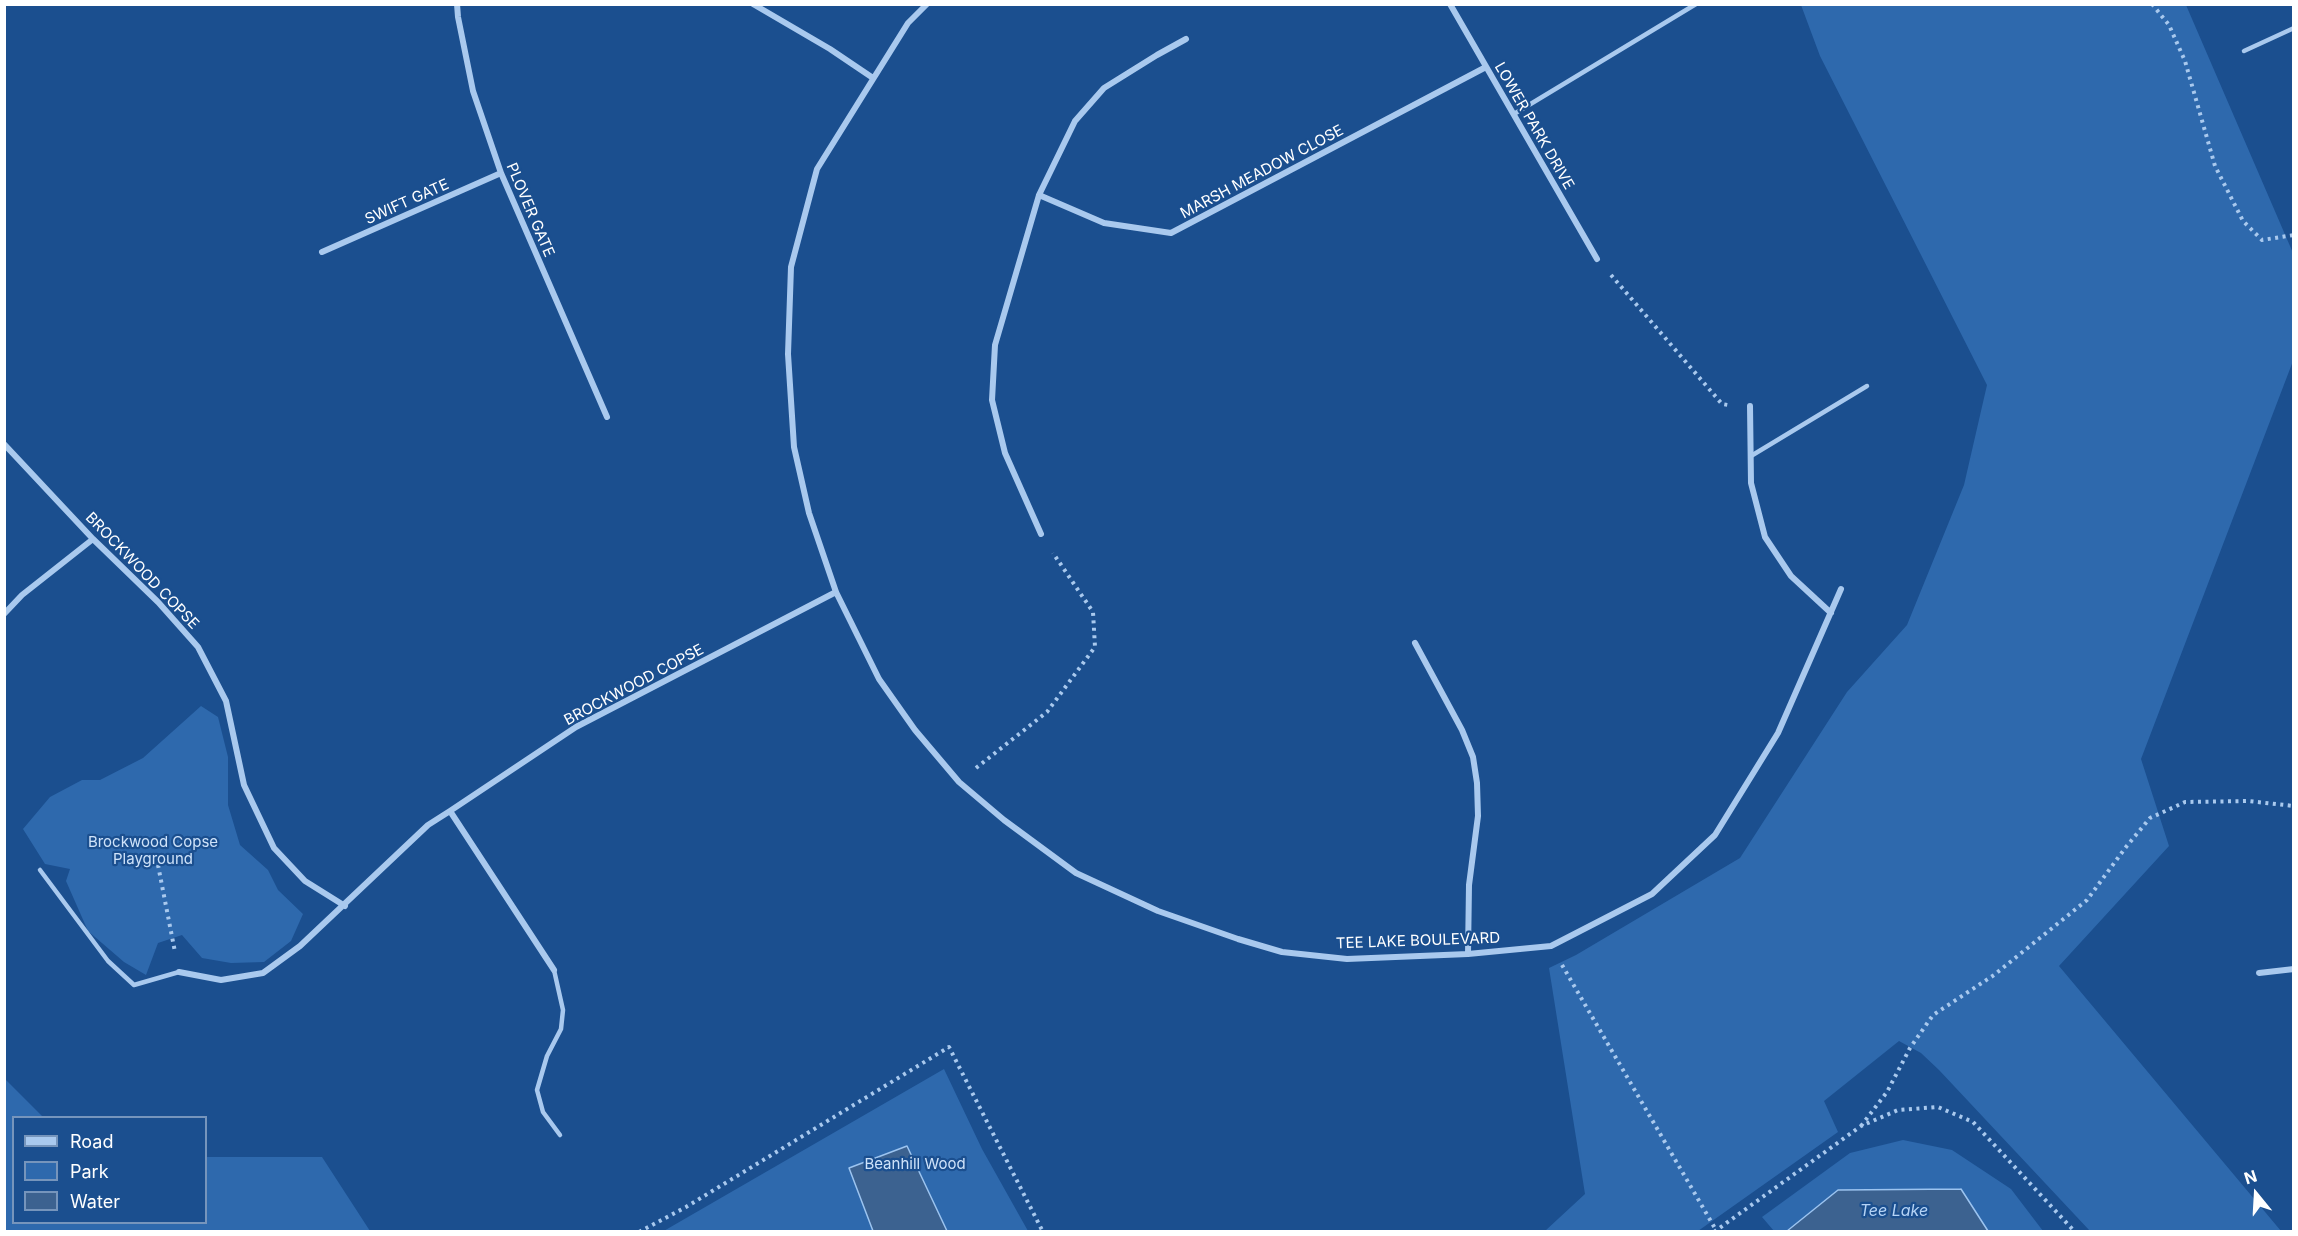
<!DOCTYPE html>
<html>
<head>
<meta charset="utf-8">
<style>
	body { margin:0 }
	#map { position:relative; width:2298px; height:1236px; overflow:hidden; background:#1b4f8f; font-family:Inter,sans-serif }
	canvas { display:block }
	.frame { position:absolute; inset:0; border:6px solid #fff; pointer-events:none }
	.legend { position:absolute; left:12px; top:1116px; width:195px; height:108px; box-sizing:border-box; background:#1b4f8f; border:2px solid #7695bc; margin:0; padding:8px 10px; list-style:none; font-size:18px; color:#fff }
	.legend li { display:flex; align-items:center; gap:12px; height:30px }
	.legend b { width:30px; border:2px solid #7695bc }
	.north { position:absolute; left:2226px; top:1164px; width:60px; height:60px; -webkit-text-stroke:4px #1b4f8f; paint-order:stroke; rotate:342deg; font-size:16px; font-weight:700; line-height:24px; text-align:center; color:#fff }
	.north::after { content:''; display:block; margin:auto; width:21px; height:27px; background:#fff; clip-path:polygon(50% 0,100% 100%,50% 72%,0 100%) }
</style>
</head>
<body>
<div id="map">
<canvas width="2298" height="1236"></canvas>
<div class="frame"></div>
<ul class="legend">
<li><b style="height:8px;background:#a9c9ee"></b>Road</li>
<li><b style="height:16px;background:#2e69ad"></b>Park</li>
<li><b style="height:16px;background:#3c6290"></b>Water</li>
</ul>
<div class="north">N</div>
</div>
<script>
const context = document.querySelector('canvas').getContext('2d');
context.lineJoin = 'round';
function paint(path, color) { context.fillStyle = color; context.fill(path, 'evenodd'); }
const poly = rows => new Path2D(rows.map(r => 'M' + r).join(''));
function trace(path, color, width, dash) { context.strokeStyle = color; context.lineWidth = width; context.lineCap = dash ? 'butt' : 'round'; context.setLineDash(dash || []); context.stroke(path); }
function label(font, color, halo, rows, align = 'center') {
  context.font = font + ' Inter,sans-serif'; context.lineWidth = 4.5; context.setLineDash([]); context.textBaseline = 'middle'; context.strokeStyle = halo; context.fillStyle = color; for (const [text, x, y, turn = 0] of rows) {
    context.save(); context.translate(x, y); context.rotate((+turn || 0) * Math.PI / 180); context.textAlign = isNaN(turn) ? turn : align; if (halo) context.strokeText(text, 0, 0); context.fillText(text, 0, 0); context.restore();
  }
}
const green = poly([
	[1801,5,2186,5,2293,253,2293,361,2141,759,2169,846,2059,966,2281,1231,2090,1231,1939,1070,1921,1053,1899,1041,1824,1101,1838,1132,1698,1231,1545,1231,1585,1194,1549,968,1576,955,1740,858,1847,692,1907,625,1964,485,1987,385,1820,56],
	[201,706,218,717,228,757,228,805,240,845,268,870,278,890,303,914,291,941,264,962,231,963,202,958,182,935,158,943,146,975,124,962,88,931,66,881,70,869,45,864,23,829,50,797,82,780,100,780,143,758],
	[944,1069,982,1149,1028,1231,662,1232],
	[4,1078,43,1117,14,1118,14,1222,206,1222,206,1157,322,1157,370,1231,5,1231],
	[1903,1140,1952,1150,2011,1189,2043,1231,1988,1231,1961,1189,1838,1190,1786,1231,1774,1231,1762,1217,1850,1153]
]);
const water = poly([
	[907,1146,947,1231,873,1231,849,1168,907,1146],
	[1961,1189,1988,1231,1787,1231,1838,1190,1961,1189]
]);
const path = poly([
	[2152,4,2169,25,2185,61,2215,166,2243,221,2262,240,2294,235],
	[1611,275,1722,404,1728,405],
	[976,768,1047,712,1095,647,1093,612,1053,553],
	[158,865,175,952],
	[1562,965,1716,1230],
	[1861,1126,1887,1092,1910,1048,1933,1015,1994,975,2087,900,2126,847,2150,818,2185,802,2248,801,2294,806],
	[639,1232,686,1207,949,1047,1043,1232],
	[1714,1232,1861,1126,1898,1110,1938,1107,1973,1122,2075,1232]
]);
const lane = poly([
	[2244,51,2294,28],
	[1514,114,1696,4],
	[1751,456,1867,386],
	[40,870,108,961,134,985,179,972],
	[554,970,563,1010,561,1029,547,1056,537,1090,543,1112,560,1135]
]);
const street = poly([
	[457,4,458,17,473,91,501,173,607,417],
	[753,4,830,49,873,78],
	[927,4,908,23,817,169,791,267,788,354,794,447,809,513,836,592,879,679,915,730,959,782,1004,820,1076,873,1158,911,1238,939,1282,952,1347,959,1468,954,1551,946,1652,894,1715,835,1778,733,1841,589],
	[1450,4,1597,259],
	[1039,195,1104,223,1171,233,1486,67],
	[322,252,501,173],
	[1750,406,1751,483,1765,537,1791,576,1831,613],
	[4,444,93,539,158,602,198,647,226,701,244,785,274,848,305,881,345,906],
	[1041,534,1005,453,992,400,995,345,1039,195,1075,121,1104,88,1157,55,1186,39],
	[4,614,22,595,93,539],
	[1415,643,1462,730,1473,757,1477,783,1478,816,1469,885,1468,954],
	[450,811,554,970],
	[179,972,221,980,263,973,300,946,428,825,450,811,576,727,836,592],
	[2259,973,2294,969]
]);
const streetNames = [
	["LOWER PARK DRIVE",1534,126,60],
	["MARSH MEADOW CLOSE",1262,172,-28],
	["SWIFT GATE",407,202,-24],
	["PLOVER GATE",530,210,67],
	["BROCKWOOD COPSE",142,571,46],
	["BROCKWOOD COPSE",634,685,-28],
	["TEE LAKE BOULEVARD",1418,941,-2]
];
const parkNames = [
	["Brockwood Copse",153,842],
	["Playground",153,859],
	["Beanhill Wood",915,1164]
];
const waterNames = [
	["Tee Lake",1894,1211]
];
paint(green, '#2e69ad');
paint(water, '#3c6290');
trace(water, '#9cc4f0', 1.5);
trace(path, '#a9c9ee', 4, [3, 4.5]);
trace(lane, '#a9c9ee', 4.5);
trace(street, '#a9c9ee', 6);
label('15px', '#fff', '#1b4f8f', streetNames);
label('15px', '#cfe3fa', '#1b4f8f', parkNames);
label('italic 16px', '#b5d3f5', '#1b4f8f', waterNames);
</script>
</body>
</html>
